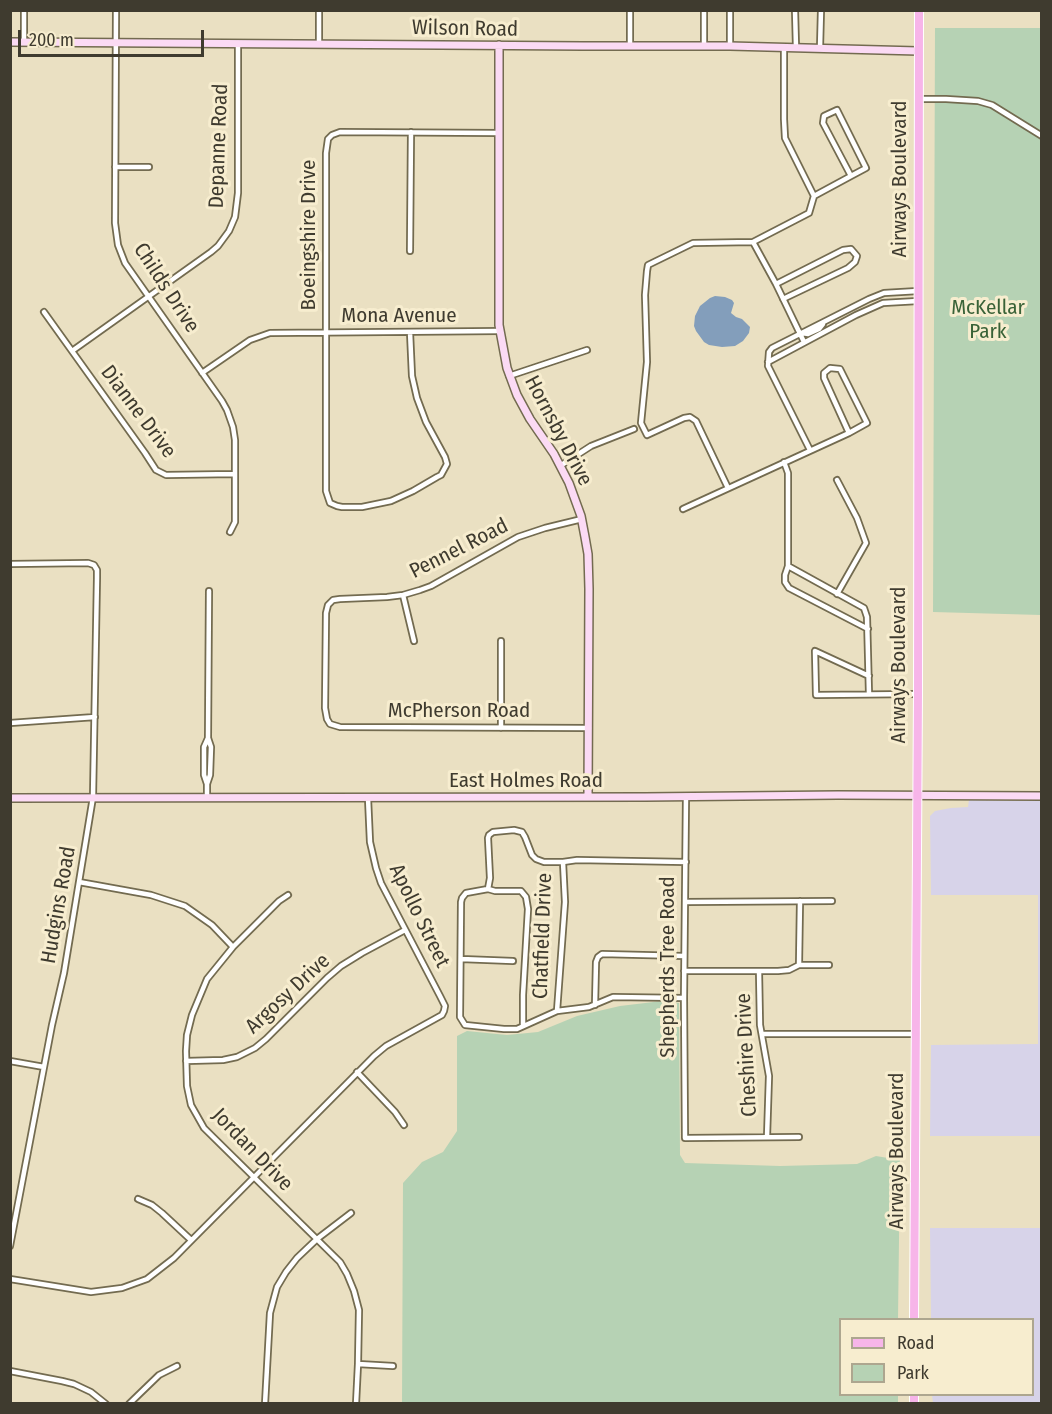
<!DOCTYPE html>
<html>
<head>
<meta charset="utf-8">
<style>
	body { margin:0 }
	#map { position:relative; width:1052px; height:1414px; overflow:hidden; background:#eae0c2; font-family:"Fira Sans Condensed",sans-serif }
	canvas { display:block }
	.frame { position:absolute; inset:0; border:12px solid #3f3b2f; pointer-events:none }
	.legend { position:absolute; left:839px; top:1318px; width:195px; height:78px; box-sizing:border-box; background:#f7edcf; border:2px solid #ada68f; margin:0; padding:8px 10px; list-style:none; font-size:18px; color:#3f3b2f }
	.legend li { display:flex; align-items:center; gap:12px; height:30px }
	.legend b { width:30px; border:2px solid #ada68f }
	.scale { position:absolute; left:18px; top:30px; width:186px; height:27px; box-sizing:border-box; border:3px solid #3f3b2f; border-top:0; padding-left:8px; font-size:18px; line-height:21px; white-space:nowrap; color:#3f3b2f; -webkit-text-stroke:4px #f7edcf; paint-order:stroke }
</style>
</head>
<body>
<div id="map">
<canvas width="1052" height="1414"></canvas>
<div class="frame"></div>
<ul class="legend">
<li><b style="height:8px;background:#f7b5e9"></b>Road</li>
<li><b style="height:16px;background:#b6d2b4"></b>Park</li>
</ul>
<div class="scale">200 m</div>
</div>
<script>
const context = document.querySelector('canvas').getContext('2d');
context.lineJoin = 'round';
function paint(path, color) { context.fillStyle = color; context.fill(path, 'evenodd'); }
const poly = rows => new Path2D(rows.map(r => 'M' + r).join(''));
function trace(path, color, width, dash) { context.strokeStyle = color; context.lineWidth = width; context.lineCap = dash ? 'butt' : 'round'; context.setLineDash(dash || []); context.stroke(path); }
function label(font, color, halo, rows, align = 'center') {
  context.font = font + ' "Fira Sans Condensed",sans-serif'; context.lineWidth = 6; context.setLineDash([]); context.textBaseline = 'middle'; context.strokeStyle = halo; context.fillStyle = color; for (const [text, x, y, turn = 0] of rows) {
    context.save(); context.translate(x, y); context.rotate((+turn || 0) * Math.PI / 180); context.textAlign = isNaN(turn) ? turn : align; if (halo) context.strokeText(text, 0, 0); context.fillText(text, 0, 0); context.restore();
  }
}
const industrial = poly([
	[969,800,1041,801,1041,1136,930,1136,931,1045,1038,1044,1038,895,931,895,930,816,935,811,951,808,968,807],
	[930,1228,1041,1228,1041,1403,933,1403,932,1395,1032,1394,1032,1320,931,1319]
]);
const green = poly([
	[935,28,1041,28,1041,615,933,612],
	[662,1001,679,1003,680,1155,685,1163,780,1166,857,1164,876,1156,900,1160,898,1319,840,1320,840,1394,898,1395,898,1403,402,1403,403,1183,422,1162,443,1152,457,1131,457,1036,467,1031,507,1035,538,1032,577,1016,620,1006]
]);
const water = poly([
	[715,296,725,297,732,300,734,303,731,313,736,317,742,319,750,327,749,333,743,341,735,346,722,347,709,345,704,342,696,331,694,326,695,316,700,306,710,298]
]);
const street = poly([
	[24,10,24,42],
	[116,10,115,223,118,245,125,263,222,401,227,410,233,427,235,440,235,522,230,532],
	[319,10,319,44],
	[630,10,630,46],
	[795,10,796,47],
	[704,46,704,10],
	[730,46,730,10],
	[820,48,821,10],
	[918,99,946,99,978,101,992,105,1042,136],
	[115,167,149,167],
	[814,196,851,176,823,123,824,116,837,110,866,168,851,176],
	[753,242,776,284,804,342],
	[410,251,411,132],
	[776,284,843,250,851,249,857,256,855,262,848,268,783,299],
	[44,312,145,453,156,470,166,475,235,474],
	[410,332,412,376,417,398,426,422,445,457,447,464,441,475,437,477,413,491,391,501,362,507,342,507,337,506,330,503,326,491,326,153,328,139,332,135,340,132,499,133],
	[802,333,808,334,819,329,823,324],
	[72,351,211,252,218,246,229,231,235,217,238,193,238,43],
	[768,362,856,315,883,303,918,301],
	[202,373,250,340,270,333,500,331],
	[509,376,587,350],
	[810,450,768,366,769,352,772,348,869,299,884,293,918,291],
	[784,462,788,473,788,566,864,608,867,617,869,694],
	[560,466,591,446,634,429],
	[728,488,696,421,690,417,684,418,647,435,641,423,647,362,645,295,647,271,648,265,693,243,753,242,809,213,814,196,785,138,784,119,784,47],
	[683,509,849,433,867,423,840,369,830,368,824,373,824,378,849,433],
	[582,519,545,528,518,537,431,586,420,590,403,595,387,597,340,599,333,600,328,605,326,613,325,708,327,719,330,724,340,727,589,728],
	[10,564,88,563,94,565,97,570,97,578,93,797,64,973,52,1025,10,1246],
	[788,566,785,575,785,582,789,588,868,629],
	[837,594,866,543,857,518,837,480],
	[403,595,414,641],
	[501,641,501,728],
	[869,676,815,651,816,695,918,694],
	[10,723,95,717],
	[207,784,204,775,204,747,208,738],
	[686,796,684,998,685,1138,799,1137],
	[207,797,207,784,210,775,211,747,208,738,209,591],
	[79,882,151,895,185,906,212,925,233,947],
	[488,889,495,891,521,891,526,897,528,909,523,995,523,1026],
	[288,895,279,901,233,947,207,979,192,1015,187,1035,186,1051,187,1086,191,1105,204,1128,340,1262,347,1274,354,1291,359,1310,358,1364,356,1404],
	[686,902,832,901],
	[461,959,513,961],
	[799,965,800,901],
	[684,971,778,971,789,970,799,965,829,965],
	[759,971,760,1025,769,1076,767,1137],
	[684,998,613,997,589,1007,557,1011,517,1029,504,1029,465,1025,460,1017,461,902,462,898,466,893,488,889,490,878,488,838,489,835,493,832,514,830,522,832,525,837,532,855,536,859,544,862,563,862,577,860,686,862],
	[595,1005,596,962,598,957,602,954,684,956],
	[557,1011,565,902,563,862],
	[762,1034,915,1034],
	[10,1061,44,1067],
	[186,1061,223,1060,237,1057,255,1048,266,1039,327,978,341,966,362,953,405,930],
	[357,1072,395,1112,404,1125],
	[138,1199,152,1205,162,1213,191,1240],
	[10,1279,91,1292,122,1288,147,1279,174,1258,374,1056,386,1046,442,1015,444,1011,445,1006,440,996,381,883,376,868,370,842,368,798],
	[358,1364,393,1366],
	[10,1371,62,1381,74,1384,91,1392,106,1404],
	[129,1404,159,1375,177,1366],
	[265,1404,270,1313,277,1287,286,1272,297,1258,317,1239,351,1213]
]);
const secondary = poly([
	[10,42,583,46,730,46,918,51],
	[499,45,499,325,507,368,517,395,530,419,554,454,569,483,581,516,585,537,588,554,589,589,588,797],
	[10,798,645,797,838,795,1042,796]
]);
const primary = poly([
	[914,1320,918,694,919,10],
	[914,1404,914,1394]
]);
const streetNames = [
	["Wilson Road",465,29,1],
	["Depanne Road",219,146,-88],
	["Airways Boulevard",900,179,-90],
	["Boeingshire Drive",309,235,-90],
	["Childs Drive",166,288,57],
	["Mona Avenue",399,316],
	["Dianne Drive",138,412,53],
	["Hornsby Drive",558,431,62],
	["Pennel Road",459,549,-27],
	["Airways Boulevard",899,665,-90],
	["McPherson Road",459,711],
	["East Holmes Road",526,781],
	["Hudgins Road",59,905,-80],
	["Apollo Street",419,916,64],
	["Chatfield Drive",543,936,-88],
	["Shepherds Tree Road",668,967,-90],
	["Argosy Drive",288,994,-43],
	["Cheshire Drive",747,1055,-93],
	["Jordan Drive",252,1150,46],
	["Airways Boulevard",897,1151,-90]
];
const parkNames = [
	["McKellar",988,308],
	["Park",988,332]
];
paint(industrial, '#d7d3e9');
paint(green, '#b6d2b4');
paint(water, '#839ebb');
trace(street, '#736b50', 8);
trace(secondary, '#736b50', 10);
trace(primary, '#fff', 10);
trace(street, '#fff', 4.5);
trace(secondary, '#fbdaf4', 7);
trace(primary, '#f7b5e9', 8);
label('21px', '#3f3b2f', '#f7edcf', streetNames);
label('21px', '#396237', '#f7edcf', parkNames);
</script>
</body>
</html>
